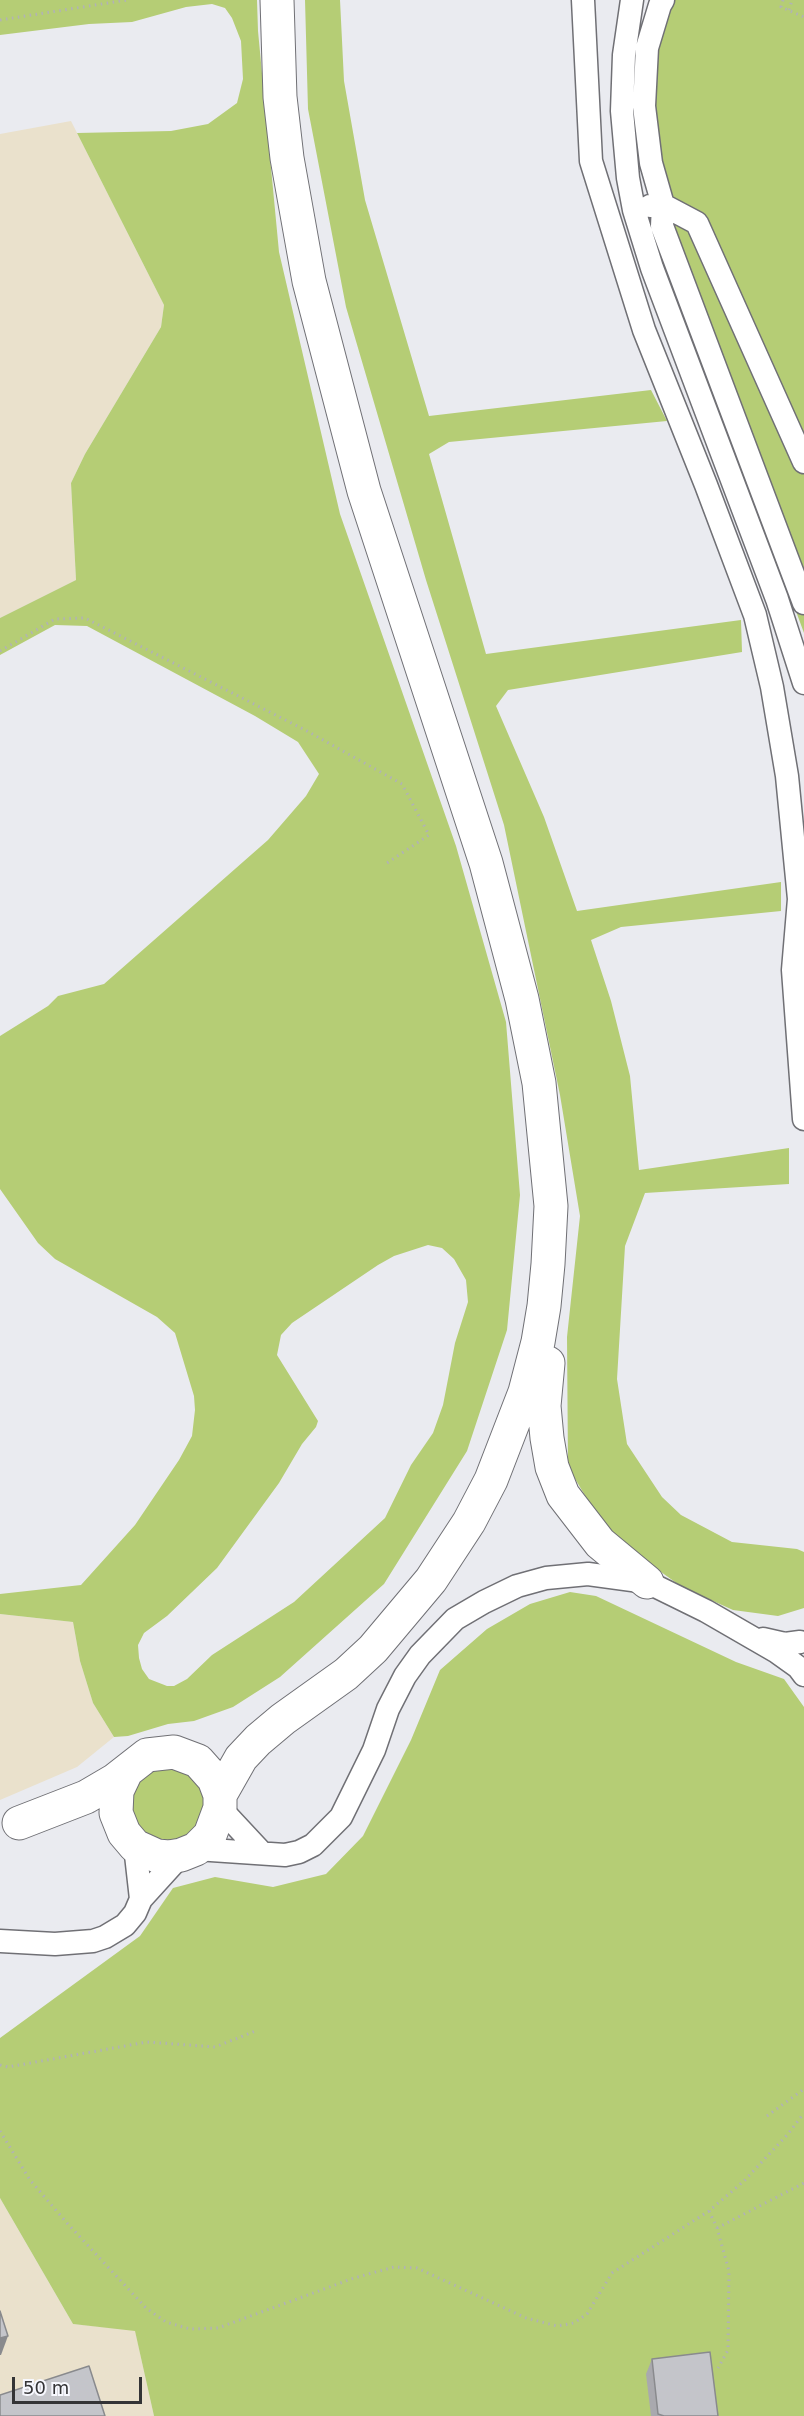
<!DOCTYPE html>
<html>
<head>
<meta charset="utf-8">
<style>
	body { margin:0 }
	#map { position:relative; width:804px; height:2416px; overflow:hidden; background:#eaebf0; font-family:"DejaVu Sans",sans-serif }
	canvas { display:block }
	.scale { position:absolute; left:12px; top:2377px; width:130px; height:27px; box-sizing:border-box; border:3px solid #343436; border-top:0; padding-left:8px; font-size:18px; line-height:21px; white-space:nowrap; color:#343436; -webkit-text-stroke:4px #f7f8fe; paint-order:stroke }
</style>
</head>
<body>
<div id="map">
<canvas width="804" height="2416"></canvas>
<div class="scale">50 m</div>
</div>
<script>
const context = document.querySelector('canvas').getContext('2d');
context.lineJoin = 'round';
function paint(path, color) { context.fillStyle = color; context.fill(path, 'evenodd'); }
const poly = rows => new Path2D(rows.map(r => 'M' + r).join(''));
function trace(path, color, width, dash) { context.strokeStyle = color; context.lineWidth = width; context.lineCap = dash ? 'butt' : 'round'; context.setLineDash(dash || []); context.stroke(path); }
const industrial = poly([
	[71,121,164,305,161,327,85,454,71,483,76,580,0,618,0,134],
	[0,1614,73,1622,80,1661,93,1703,114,1737,77,1767,0,1800],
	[0,2198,73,2324,135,2330,154,2416,0,2416]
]);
const green = poly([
	[0,0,257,0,258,31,279,252,340,514,456,846,506,1022,520,1195,507,1330,467,1451,384,1584,280,1677,233,1707,194,1721,168,1724,128,1736,114,1737,93,1703,80,1661,73,1622,0,1614,0,1594,81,1585,135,1525,179,1460,192,1436,195,1410,194,1396,175,1333,157,1317,55,1259,38,1243,0,1189,0,1036,48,1006,58,996,104,984,268,840,306,796,319,774,298,742,255,716,87,626,55,625,0,655,0,618,76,580,71,483,85,454,161,327,164,305,77,133,171,131,208,124,237,103,243,79,241,41,232,18,225,8,212,4,186,7,132,22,89,24,0,35],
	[428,1245,442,1248,454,1259,466,1280,468,1302,455,1343,443,1405,433,1433,411,1465,385,1518,294,1602,212,1655,187,1679,174,1686,167,1686,149,1679,142,1669,139,1658,138,1645,144,1633,167,1616,217,1568,279,1483,302,1444,316,1427,318,1421,277,1355,281,1335,292,1323,378,1265,394,1256],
	[305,0,340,0,344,81,365,200,429,416,651,390,667,421,449,442,429,454,486,654,741,620,742,652,508,690,496,706,544,817,577,911,781,882,781,911,621,927,591,940,611,1001,630,1076,639,1170,789,1148,789,1184,645,1193,625,1246,617,1379,627,1444,662,1497,681,1515,732,1542,797,1549,804,1552,804,1608,778,1616,733,1610,682,1587,608,1534,568,1467,567,1337,580,1216,560,1095,504,825,426,580,346,307,308,109],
	[652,0,804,0,804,633,652,220,639,145,640,43,646,12],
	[570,1592,596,1596,736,1662,784,1679,804,1707,804,2416,154,2416,135,2331,73,2324,0,2198,0,2038,140,1936,173,1888,215,1877,273,1887,326,1874,363,1836,411,1740,440,1670,487,1629,530,1604],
	[173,1764,207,1787,204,1829,169,1848,134,1830,129,1791,146,1770]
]);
const path = poly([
	[783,0,781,7,804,17],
	[789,10,792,0],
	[0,20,127,0],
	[0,651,55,619,85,618,307,731,402,784,429,835,384,865],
	[0,2065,8,2067,147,2042,215,2047,258,2030],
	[767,2116,804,2089],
	[0,2131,30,2180,67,2223,146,2308,166,2322,190,2329,218,2328,354,2278,394,2267,417,2268,526,2318,557,2326,574,2323,587,2314,612,2273,709,2211,744,2181,788,2134,804,2113],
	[709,2211,717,2228,729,2271,728,2350,718,2368],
	[717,2228,804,2183]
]);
const minor = poly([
	[583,0,591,161,644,330,706,485,755,615,772,687,787,776,799,899,793,970,804,1119],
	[632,0,624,55,622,111,628,178,634,210,652,268,777,599,804,683],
	[663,0,660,5,647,48,644,106,651,163,663,205,662,226,804,603],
	[650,206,663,205,697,223,804,462],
	[763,1639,785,1644,800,1642],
	[220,1808,261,1852],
	[135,1846,141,1899],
	[196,1849,285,1855,299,1852,313,1845,341,1817,374,1750,388,1709,405,1676,420,1655,455,1619,484,1602,517,1586,546,1578,588,1574,647,1582,706,1611,777,1652,798,1667,804,1675],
	[0,1941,55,1944,93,1941,105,1937,125,1925,135,1913,141,1899,181,1855]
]);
const highway = poly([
	[548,1363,544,1406,547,1438,552,1467,563,1495,600,1543,647,1582],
	[220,1795,241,1758,258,1740,283,1719,346,1674,373,1649,431,1580,469,1522,491,1480,525,1392,538,1342,544,1306,548,1264,551,1206,539,1083,522,999,486,863,364,491,309,281,287,158,280,97,277,0],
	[19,1823,86,1797,115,1780,147,1755,174,1752,198,1761,214,1779,220,1795,220,1808,210,1835,196,1849,181,1855,169,1857,157,1856,135,1846,124,1833,116,1813,117,1791,126,1772]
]);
const wall = poly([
	[652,2359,718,2416,651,2416,646,2374]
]);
const shadedWall = poly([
	[8,2336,1,2355,0,2355,0,2338]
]);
const building = poly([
	[0,2311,8,2336,0,2338,0,2311],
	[710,2352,718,2416,664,2416,658,2414,652,2359,710,2352],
	[89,2366,105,2416,0,2416,0,2395,89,2366]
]);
paint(industrial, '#eae1cc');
paint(green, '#b5cd75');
trace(minor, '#707075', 25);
trace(highway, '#707075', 35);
trace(path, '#b1b2b6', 3, [1.5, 4.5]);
trace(minor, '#fff', 22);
trace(highway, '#fff', 33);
paint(wall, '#a9a9ae');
paint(shadedWall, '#898a8d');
paint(building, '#c4c5ca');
trace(building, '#898a8d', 1.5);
</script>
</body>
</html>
